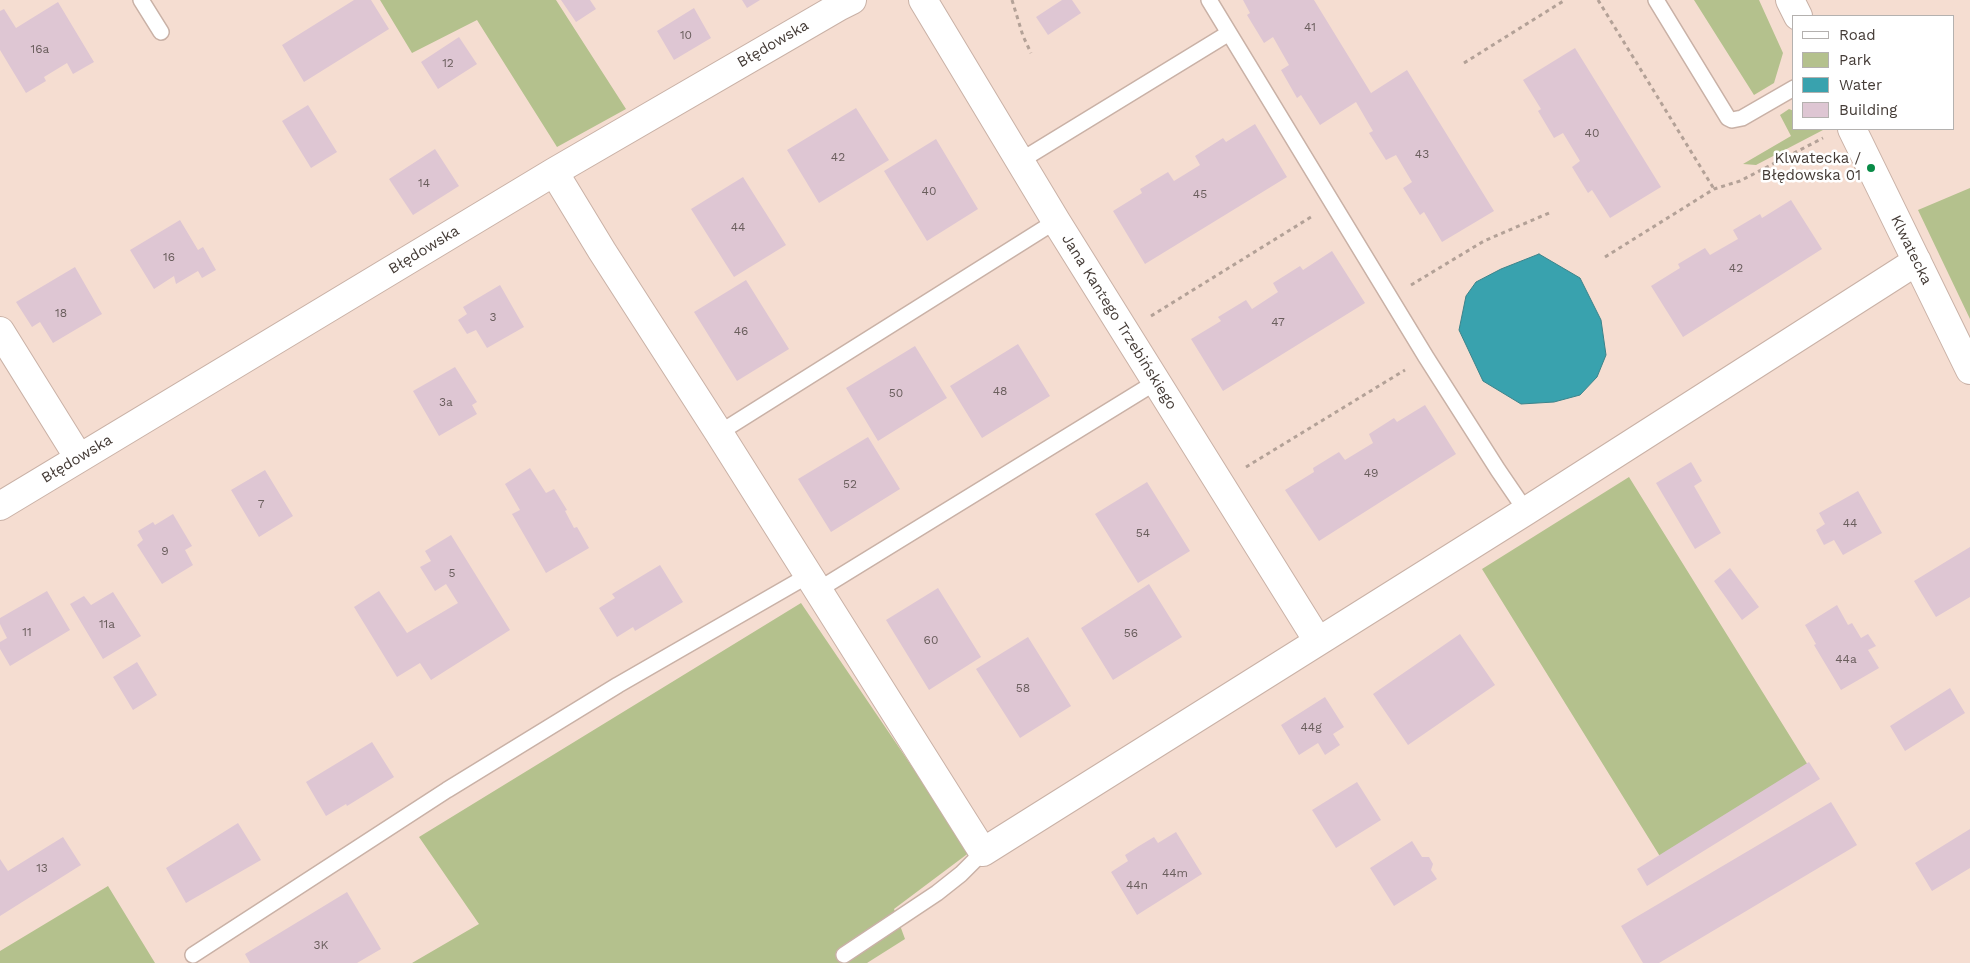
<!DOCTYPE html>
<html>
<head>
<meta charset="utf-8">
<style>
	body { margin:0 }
	#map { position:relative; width:1970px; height:963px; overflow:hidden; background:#f5ddd1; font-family:"Work Sans",sans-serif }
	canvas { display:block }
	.legend { position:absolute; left:1792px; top:15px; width:162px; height:115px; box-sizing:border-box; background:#fff; border:1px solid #b4b1af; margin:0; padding:6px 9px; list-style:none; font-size:15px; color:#443b36 }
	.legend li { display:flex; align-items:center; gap:10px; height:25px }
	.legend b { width:25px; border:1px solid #b4b1af }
</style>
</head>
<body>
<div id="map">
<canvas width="1970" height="963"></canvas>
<ul class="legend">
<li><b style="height:6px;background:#fff"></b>Road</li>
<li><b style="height:14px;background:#b4c18d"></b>Park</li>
<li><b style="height:14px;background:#39a2ae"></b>Water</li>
<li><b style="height:14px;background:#dec6d3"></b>Building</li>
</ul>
</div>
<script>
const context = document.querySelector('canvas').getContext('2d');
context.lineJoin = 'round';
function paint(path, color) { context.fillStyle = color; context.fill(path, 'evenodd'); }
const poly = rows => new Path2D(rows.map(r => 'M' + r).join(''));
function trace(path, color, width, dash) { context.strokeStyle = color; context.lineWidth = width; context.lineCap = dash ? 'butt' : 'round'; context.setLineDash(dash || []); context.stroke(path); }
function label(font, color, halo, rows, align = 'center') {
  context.font = font + ' "Work Sans",sans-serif'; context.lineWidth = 5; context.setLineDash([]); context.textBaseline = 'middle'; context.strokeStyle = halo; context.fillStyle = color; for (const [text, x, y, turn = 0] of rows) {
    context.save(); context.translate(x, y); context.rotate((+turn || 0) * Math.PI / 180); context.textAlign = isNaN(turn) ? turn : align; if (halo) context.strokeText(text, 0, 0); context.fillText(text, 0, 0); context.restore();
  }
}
const green = poly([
	[380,0,556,0,626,109,557,147,477,20,412,53],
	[1694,0,1759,0,1783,53,1774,83,1754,95],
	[1789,109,1794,111,1794,129,1823,130,1756,165,1743,164,1791,136,1780,115],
	[1970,188,1970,319,1918,210],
	[1629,477,1811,770,1661,858,1482,569],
	[801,603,970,852,894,909,905,939,867,963,412,963,479,924,419,837],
	[108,886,155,963,0,963,0,951]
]);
const water = poly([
	[1539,254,1580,278,1601,320,1606,355,1597,377,1580,395,1554,402,1521,404,1483,381,1459,330,1466,296,1476,282,1501,269,1539,254]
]);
const building = poly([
	[354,0,371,0,389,29,304,82,282,45],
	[561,0,590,0,596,9,576,22],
	[742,0,760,0,747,8],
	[1062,0,1072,0,1081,13,1048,35,1036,17],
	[1243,0,1314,0,1371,93,1407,70,1494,211,1442,242,1424,212,1420,215,1403,188,1412,182,1396,155,1386,160,1369,133,1373,131,1356,102,1320,125,1301,95,1297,98,1281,70,1289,65,1273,37,1264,43,1247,15,1250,13],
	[58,2,94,62,73,74,67,63,44,77,46,81,26,93,0,50,0,11,4,9,16,28],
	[694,8,711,38,674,60,657,31],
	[459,37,477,64,438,89,421,62],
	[1575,48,1661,187,1610,218,1592,190,1588,193,1572,167,1580,161,1563,133,1554,138,1538,111,1541,109,1523,80],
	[308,105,337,152,311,168,282,121],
	[856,108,889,160,819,203,787,150],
	[1255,124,1287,177,1145,264,1113,211,1142,193,1140,189,1168,172,1174,181,1200,165,1195,156,1223,138,1226,142],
	[936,139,978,209,927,241,884,171],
	[435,149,459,186,413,215,389,179],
	[743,177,786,245,734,277,691,209],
	[1791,200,1822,249,1683,337,1651,286,1680,268,1678,264,1705,248,1710,255,1738,239,1733,230,1760,214,1762,218],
	[180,220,198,250,203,247,216,270,202,278,198,271,176,284,174,276,154,289,130,250],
	[1332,251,1365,303,1223,391,1191,339,1221,321,1218,317,1246,300,1252,309,1278,292,1273,283,1300,266,1303,270],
	[75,267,102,314,53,343,40,322,32,327,16,302],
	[746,280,789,349,737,381,694,312],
	[500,285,524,327,487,348,476,330,467,334,458,320,467,314,463,307],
	[1018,344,1050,396,982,438,950,386],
	[915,346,947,398,878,441,846,388],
	[455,367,477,402,472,405,477,414,439,436,413,391],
	[1425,405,1456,454,1319,541,1285,490,1314,472,1313,468,1339,452,1345,460,1373,443,1369,434,1394,418,1397,422],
	[868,437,900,489,831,532,798,479],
	[1691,462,1702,481,1694,486,1721,533,1695,549,1656,483],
	[530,468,546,493,554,489,567,510,565,511,574,528,577,527,589,548,546,573,512,514,520,510,505,484],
	[265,470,293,516,259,537,231,490],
	[1147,482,1190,551,1138,583,1095,514],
	[1858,491,1882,533,1843,555,1834,540,1824,545,1816,530,1825,524,1819,513],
	[173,514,192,546,185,550,193,565,162,584,137,545,143,540,138,531,153,522,155,525],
	[451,535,510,630,431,680,420,663,397,677,354,607,379,591,407,633,458,603,446,584,435,591,420,567,431,561,425,551],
	[1970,547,1970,597,1936,617,1914,581],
	[660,565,683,602,635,631,633,627,617,637,599,608,615,598,612,594],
	[1730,568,1759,607,1742,620,1714,581],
	[1149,584,1182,637,1113,680,1081,628],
	[938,588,981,657,929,690,886,620],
	[47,591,70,630,10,666,0,649,0,642,7,638,0,624,0,618],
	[113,592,141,636,103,659,70,604,84,596,91,605],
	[1837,605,1848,625,1852,623,1861,638,1868,634,1876,646,1868,650,1879,668,1841,690,1814,645,1816,644,1805,625],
	[1460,634,1495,685,1408,745,1373,694],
	[1028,637,1071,706,1020,738,976,669],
	[137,662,157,695,133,710,113,677],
	[1950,688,1965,713,1905,751,1890,726],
	[1325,697,1344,727,1333,734,1340,745,1325,755,1318,743,1299,755,1281,725],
	[372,742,394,777,347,806,346,804,326,816,306,782],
	[1809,762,1820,779,1647,886,1637,869],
	[1357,782,1381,820,1336,848,1312,810],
	[1831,802,1857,845,1659,963,1643,963,1621,926],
	[238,823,261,860,186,903,166,868],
	[1970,829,1970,868,1932,891,1915,863],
	[1176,832,1202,874,1137,915,1111,872,1128,861,1125,855,1139,846,1154,837,1158,843],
	[63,837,81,865,0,916,0,859,8,871],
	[1412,841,1422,857,1429,857,1433,864,1431,870,1437,879,1394,906,1370,868],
	[347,892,381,949,357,963,250,963,245,954]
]);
const path = poly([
	[1012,0,1023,36,1031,53],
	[1598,0,1714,189],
	[1464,63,1565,0],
	[1605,257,1714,189,1740,181,1823,138],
	[1411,285,1484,241,1549,213],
	[1151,316,1311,217],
	[1246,467,1405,370]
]);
const lane = poly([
	[141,0,161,32],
	[1209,0,1426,357,1498,470,1526,511],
	[1656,0,1728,118,1732,120,1742,118,1794,88],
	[1020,161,1229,33],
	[719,433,1056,221],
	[818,590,1156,382],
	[193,955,447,790,618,685,809,575],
	[844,955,937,893,961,874,983,852]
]);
const street = poly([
	[923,0,1056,221,1318,641],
	[1790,0,1798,16],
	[1852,129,1970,370],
	[554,172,602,251,719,433,983,852,1526,511,1917,261],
	[0,331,79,458],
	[0,506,554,172,840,6,852,0]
]);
const markers = [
	[1871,168,5,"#098b47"]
];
const numberNames = [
	["41",1310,27],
	["10",686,35],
	["16a",40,49],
	["12",448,63],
	["40",1592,133],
	["43",1422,154],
	["42",838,157],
	["14",424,183],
	["40",929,191],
	["45",1200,194],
	["44",738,227],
	["16",169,257],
	["42",1736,268],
	["18",61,313],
	["3",493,317],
	["47",1278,322],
	["46",741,331],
	["48",1000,391],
	["50",896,393],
	["3a",446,402],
	["49",1371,473],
	["52",850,484],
	["7",261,504],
	["44",1850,523],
	["54",1143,533],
	["9",165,551],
	["5",452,573],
	["11a",107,624],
	["11",27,632],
	["56",1131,633],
	["60",931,640],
	["44a",1846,659],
	["58",1023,688],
	["44g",1311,727],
	["13",42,868],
	["44m",1175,873],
	["44n",1137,885],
	["3K",321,945]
];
const streetNames = [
	["Błędowska",773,44,-30],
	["Błędowska",424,250,-31],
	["Klwatecka",1911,250,64],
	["Jana Kantego Trzebińskiego",1119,322,58],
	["Błędowska",77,459,-31]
];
const poiNames = [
	["Klwatecka /",1861,159],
	["Błędowska 01",1861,176]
];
paint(green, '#b4c18d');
paint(water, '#39a2ae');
trace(water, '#3c838a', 1);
paint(building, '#dec6d3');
trace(lane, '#c9b1a6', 18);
trace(street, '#c9b1a6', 30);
trace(path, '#b3a197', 3, [4, 4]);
trace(lane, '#fff', 15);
trace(street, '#fff', 28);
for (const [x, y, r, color] of markers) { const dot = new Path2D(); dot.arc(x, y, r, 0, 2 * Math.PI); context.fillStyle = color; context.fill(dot); trace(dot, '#fff', 2); }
label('12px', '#6a5e5d', null, numberNames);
label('15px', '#443b36', '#fff', streetNames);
label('15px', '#443b36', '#fff', poiNames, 'right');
</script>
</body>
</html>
